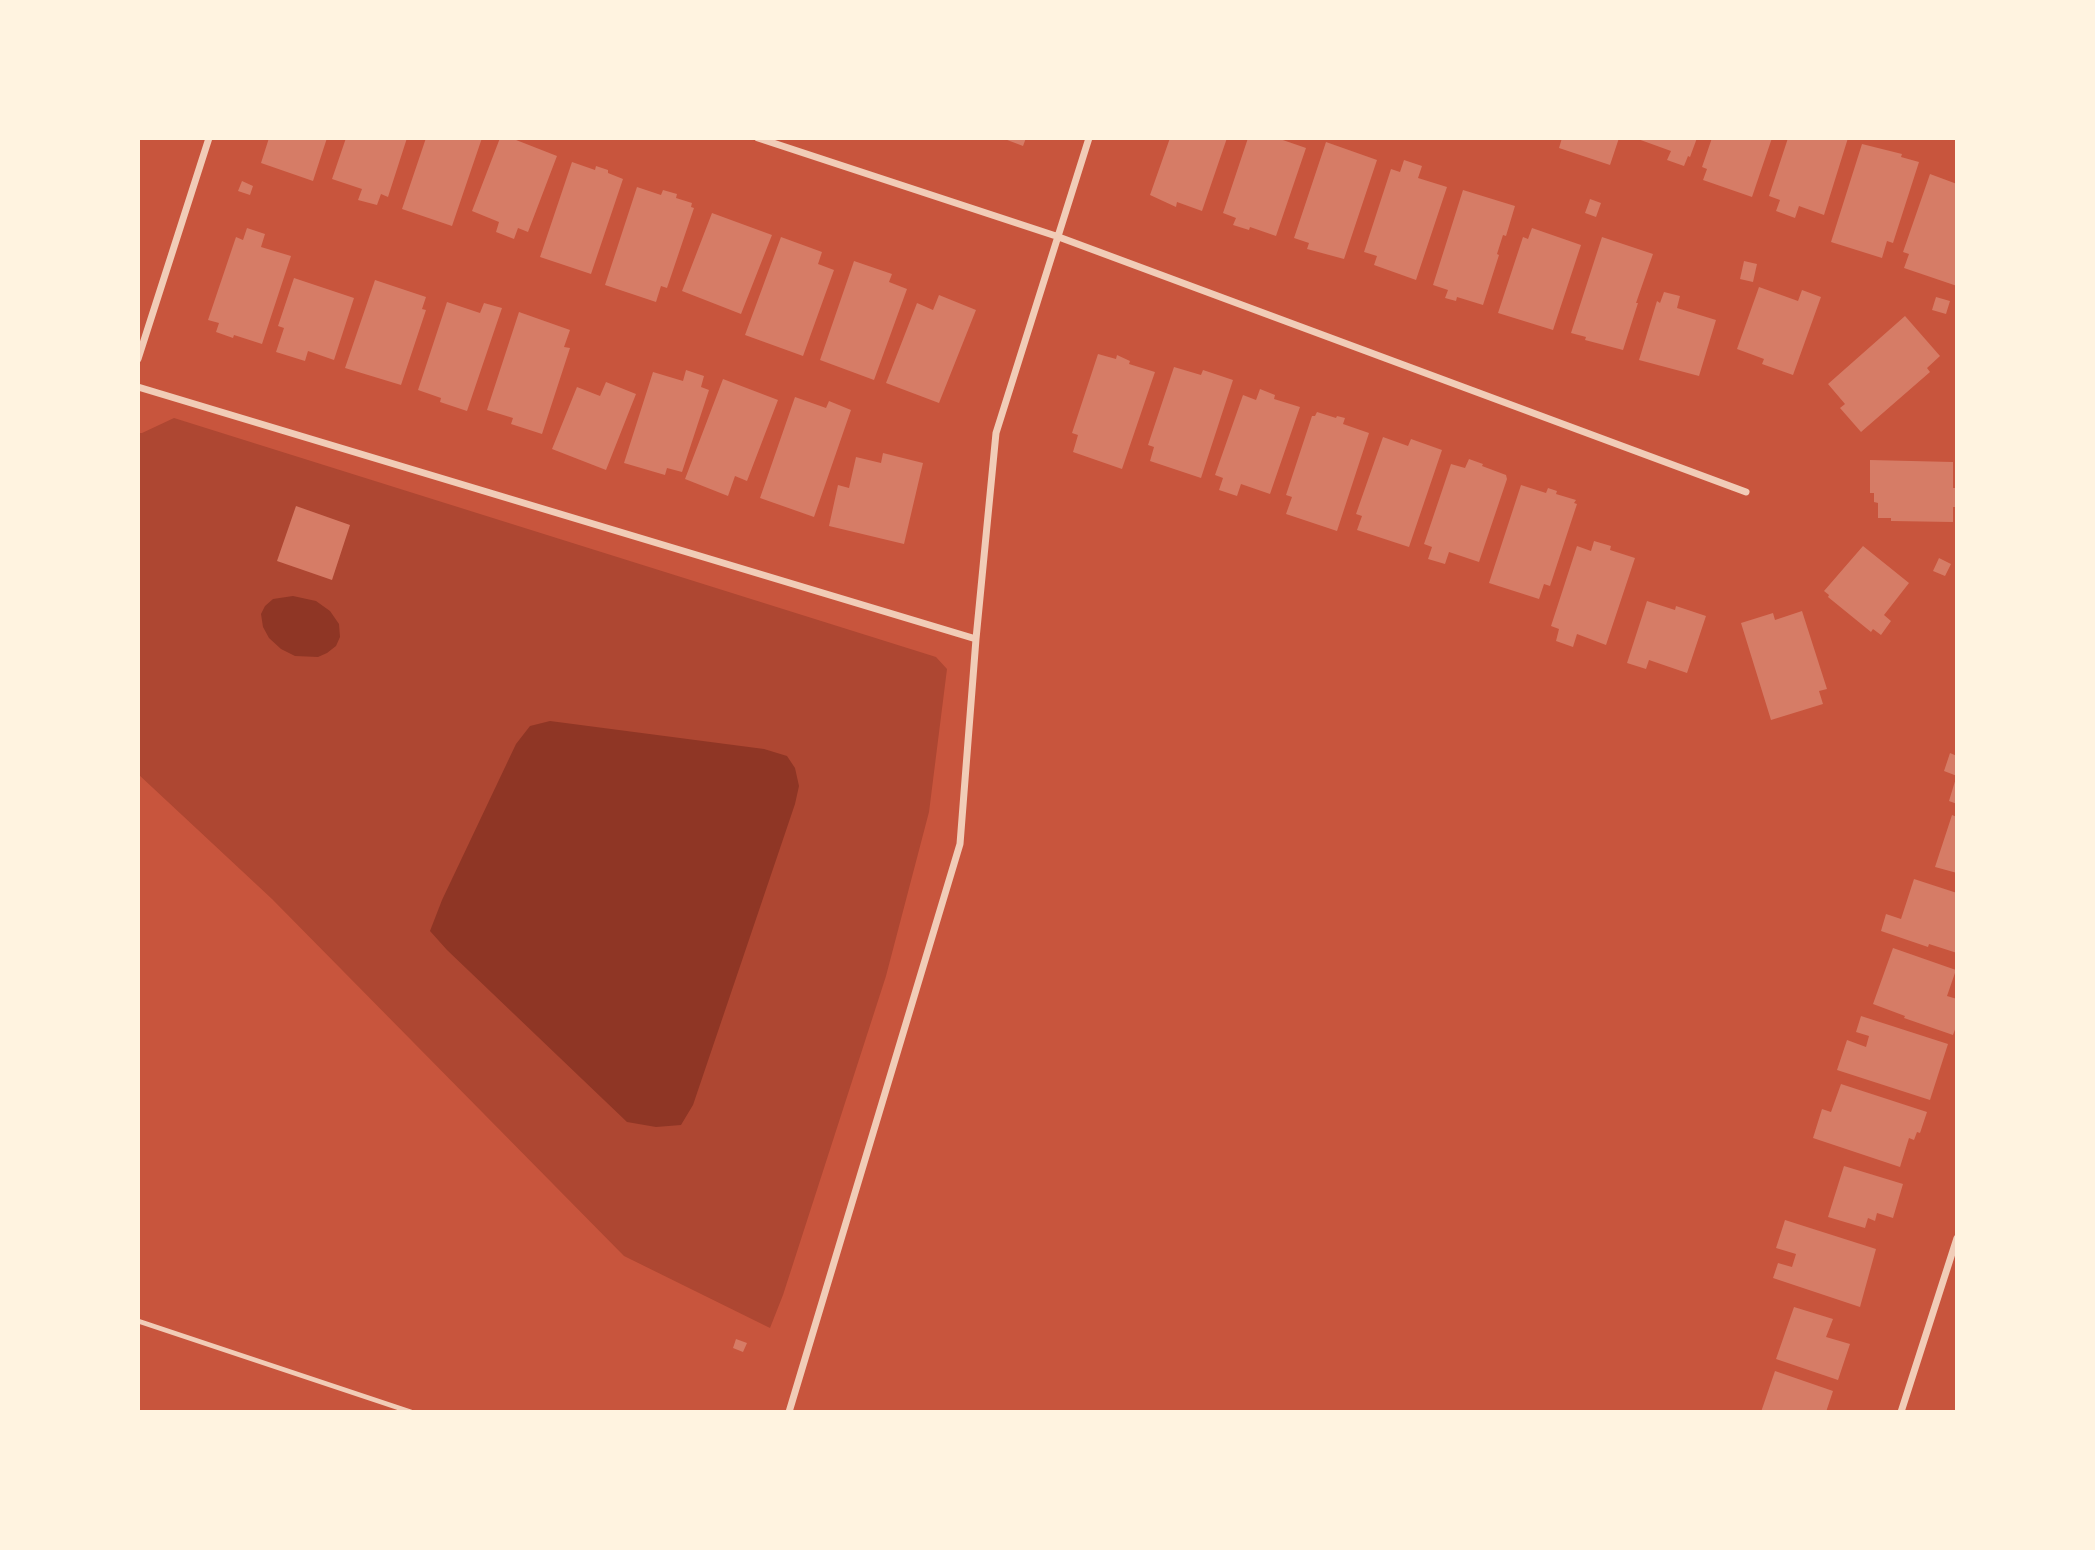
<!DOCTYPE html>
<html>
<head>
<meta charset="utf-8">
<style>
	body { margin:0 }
	#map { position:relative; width:2095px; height:1550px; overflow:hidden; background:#c8553d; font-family:"Public Sans",sans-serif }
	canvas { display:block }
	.frame { position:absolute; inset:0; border:140px solid #fff3e0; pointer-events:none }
</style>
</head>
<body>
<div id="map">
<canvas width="2095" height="1550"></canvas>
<div class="frame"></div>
</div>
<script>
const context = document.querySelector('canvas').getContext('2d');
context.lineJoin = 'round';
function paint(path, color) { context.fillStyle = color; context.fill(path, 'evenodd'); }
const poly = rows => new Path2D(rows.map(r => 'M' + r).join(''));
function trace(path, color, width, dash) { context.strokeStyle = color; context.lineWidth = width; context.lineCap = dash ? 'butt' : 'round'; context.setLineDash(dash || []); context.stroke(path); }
const green = poly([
	[174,418,936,657,947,669,929,812,886,976,783,1295,770,1328,624,1256,272,899,138,774,138,433,142,433]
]);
const water = poly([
	[293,596,316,601,330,611,339,624,340,637,336,646,327,653,318,657,295,656,281,649,269,638,263,627,261,614,265,606,273,599],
	[550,721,764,749,787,756,795,768,799,786,795,804,693,1105,681,1125,656,1127,627,1122,447,950,430,931,442,900,516,744,530,726]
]);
const building = poly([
	[269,138,327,138,313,181,261,163],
	[346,138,407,138,388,197,381,194,377,205,358,200,362,189,332,179],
	[426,138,482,138,452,226,402,209],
	[500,138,511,138,557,156,528,232,518,228,514,239,496,232,499,222,472,211],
	[1002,138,1026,138,1023,146],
	[1170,138,1227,138,1202,211,1177,202,1176,207,1150,195],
	[1248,138,1277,138,1306,148,1276,236,1250,227,1249,230,1233,225,1236,218,1223,213],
	[1562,138,1619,138,1610,165,1559,148],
	[1635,138,1697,138,1690,157,1688,156,1684,166,1667,160,1671,151],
	[1712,138,1772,138,1752,197,1703,180,1707,169,1702,167],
	[1788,138,1848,138,1824,215,1799,206,1795,218,1776,211,1780,200,1769,196],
	[1326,142,1377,160,1344,259,1307,249,1309,243,1294,238],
	[1862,144,1902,154,1901,157,1919,162,1893,243,1887,241,1882,258,1831,242],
	[1404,160,1422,166,1418,178,1447,187,1416,280,1374,265,1377,256,1364,252,1391,169,1400,172],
	[572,162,595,170,596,166,608,170,608,173,623,179,591,274,540,257],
	[1930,174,1957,184,1957,286,1904,268,1909,254,1903,252],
	[242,181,253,186,250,195,238,191],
	[637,187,661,195,663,190,677,194,676,198,692,203,691,207,694,208,667,288,661,286,656,302,605,285],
	[1463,190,1515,206,1506,236,1503,235,1497,254,1499,255,1483,305,1457,297,1456,301,1445,298,1448,290,1433,285],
	[1590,199,1601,203,1596,217,1585,213],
	[712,213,772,235,741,314,682,291],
	[247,228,265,234,261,247,291,256,262,344,234,335,233,338,216,332,219,323,208,320,236,237,243,240],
	[1532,228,1581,245,1553,330,1498,313,1523,237,1528,239],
	[781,237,822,252,818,264,834,270,803,356,745,335],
	[1602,237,1653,254,1636,303,1638,303,1623,350,1585,340,1586,337,1571,333],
	[854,261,892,274,889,282,907,289,874,380,820,360],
	[1744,261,1757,264,1753,282,1740,279],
	[294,278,354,298,334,360,308,351,305,361,276,352,284,328,278,326],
	[375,280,426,297,422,309,426,310,401,385,345,368],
	[1759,287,1798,301,1802,290,1821,297,1793,375,1762,364,1764,359,1737,349],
	[1664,292,1680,296,1677,308,1716,320,1699,376,1639,360,1657,301,1660,303],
	[939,295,976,310,939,403,886,383,917,303,933,310],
	[1936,297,1950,301,1946,314,1932,310],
	[447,302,480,313,484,303,502,308,467,411,440,402,441,398,418,390],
	[519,312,570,330,564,347,570,348,542,434,511,424,513,418,487,410],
	[1905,316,1940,356,1927,368,1930,372,1861,432,1840,408,1845,404,1828,384],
	[1098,354,1116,359,1117,355,1130,361,1129,364,1155,372,1122,469,1073,452,1078,435,1072,433],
	[1174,367,1201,375,1203,370,1233,380,1201,478,1150,461,1154,447,1148,445],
	[686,370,704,376,701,387,709,390,682,472,667,468,665,475,624,463,653,372,683,381],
	[723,379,778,400,747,481,735,476,728,496,685,479],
	[606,382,636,394,606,470,552,449,577,387,600,396],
	[1260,389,1275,395,1274,399,1300,407,1270,494,1241,484,1237,496,1219,490,1223,478,1215,475,1243,395,1256,400],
	[795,397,826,408,829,401,851,410,814,517,760,498],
	[1317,412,1336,418,1337,416,1345,418,1343,424,1369,433,1337,531,1286,514,1292,497,1286,495,1312,416,1315,416],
	[1383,437,1408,446,1411,439,1442,450,1409,547,1357,530,1362,516,1356,514],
	[883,453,923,463,904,544,829,526,838,485,849,488,856,457,881,463],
	[1469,459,1483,464,1482,466,1506,475,1507,479,1479,562,1449,552,1445,564,1428,559,1432,547,1424,544,1451,464,1465,468],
	[1870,460,1953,462,1953,488,1957,488,1957,507,1953,507,1953,522,1891,521,1891,518,1878,518,1878,503,1874,502,1874,493,1870,493],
	[1521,485,1546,493,1548,488,1557,491,1556,494,1576,500,1574,503,1577,504,1550,586,1544,584,1539,599,1489,583],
	[296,506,350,525,332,580,277,561],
	[1594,541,1611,546,1610,550,1635,558,1606,645,1577,634,1573,647,1556,641,1559,629,1551,626,1577,546,1591,551],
	[1863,546,1909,583,1884,615,1891,621,1881,635,1873,629,1871,632,1828,597,1829,595,1824,591],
	[1939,558,1951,564,1945,576,1933,571],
	[1647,601,1675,610,1676,606,1706,616,1687,673,1649,660,1646,669,1627,663],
	[1802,611,1827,689,1819,691,1823,704,1771,720,1741,623,1773,613,1775,620],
	[1950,753,1957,756,1957,776,1944,771],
	[1956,778,1957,778,1957,804,1949,801],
	[1952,815,1957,817,1957,873,1935,867],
	[1914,879,1957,893,1957,953,1929,944,1928,947,1881,931,1886,914,1901,919],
	[1893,948,1956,970,1947,996,1957,999,1957,1024,1953,1035,1904,1018,1905,1016,1873,1004],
	[1861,1016,1948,1044,1930,1100,1837,1070,1847,1040,1866,1047,1869,1036,1856,1032],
	[1841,1084,1927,1112,1920,1133,1917,1132,1914,1140,1909,1138,1900,1167,1813,1138,1822,1109,1831,1112],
	[1844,1166,1903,1184,1893,1218,1877,1213,1875,1221,1868,1218,1865,1228,1828,1217],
	[1785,1220,1876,1249,1860,1307,1773,1278,1778,1263,1792,1267,1796,1254,1776,1248],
	[1794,1307,1833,1319,1826,1337,1850,1344,1838,1380,1776,1359],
	[736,1339,747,1343,743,1352,733,1348],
	[1775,1371,1833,1391,1826,1412,1761,1412]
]);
const service = poly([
	[138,1321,411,1412]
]);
const minor = poly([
	[758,138,1056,236,1746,492],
	[138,359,209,138],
	[138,387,976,639],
	[789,1412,960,844,976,639,996,433,1089,138],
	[1901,1412,1957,1238]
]);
paint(green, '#ae4732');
paint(water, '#8f3625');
paint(building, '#d67c66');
trace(service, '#f1ccb7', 5);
trace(minor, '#f1ccb7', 7);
</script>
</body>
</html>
